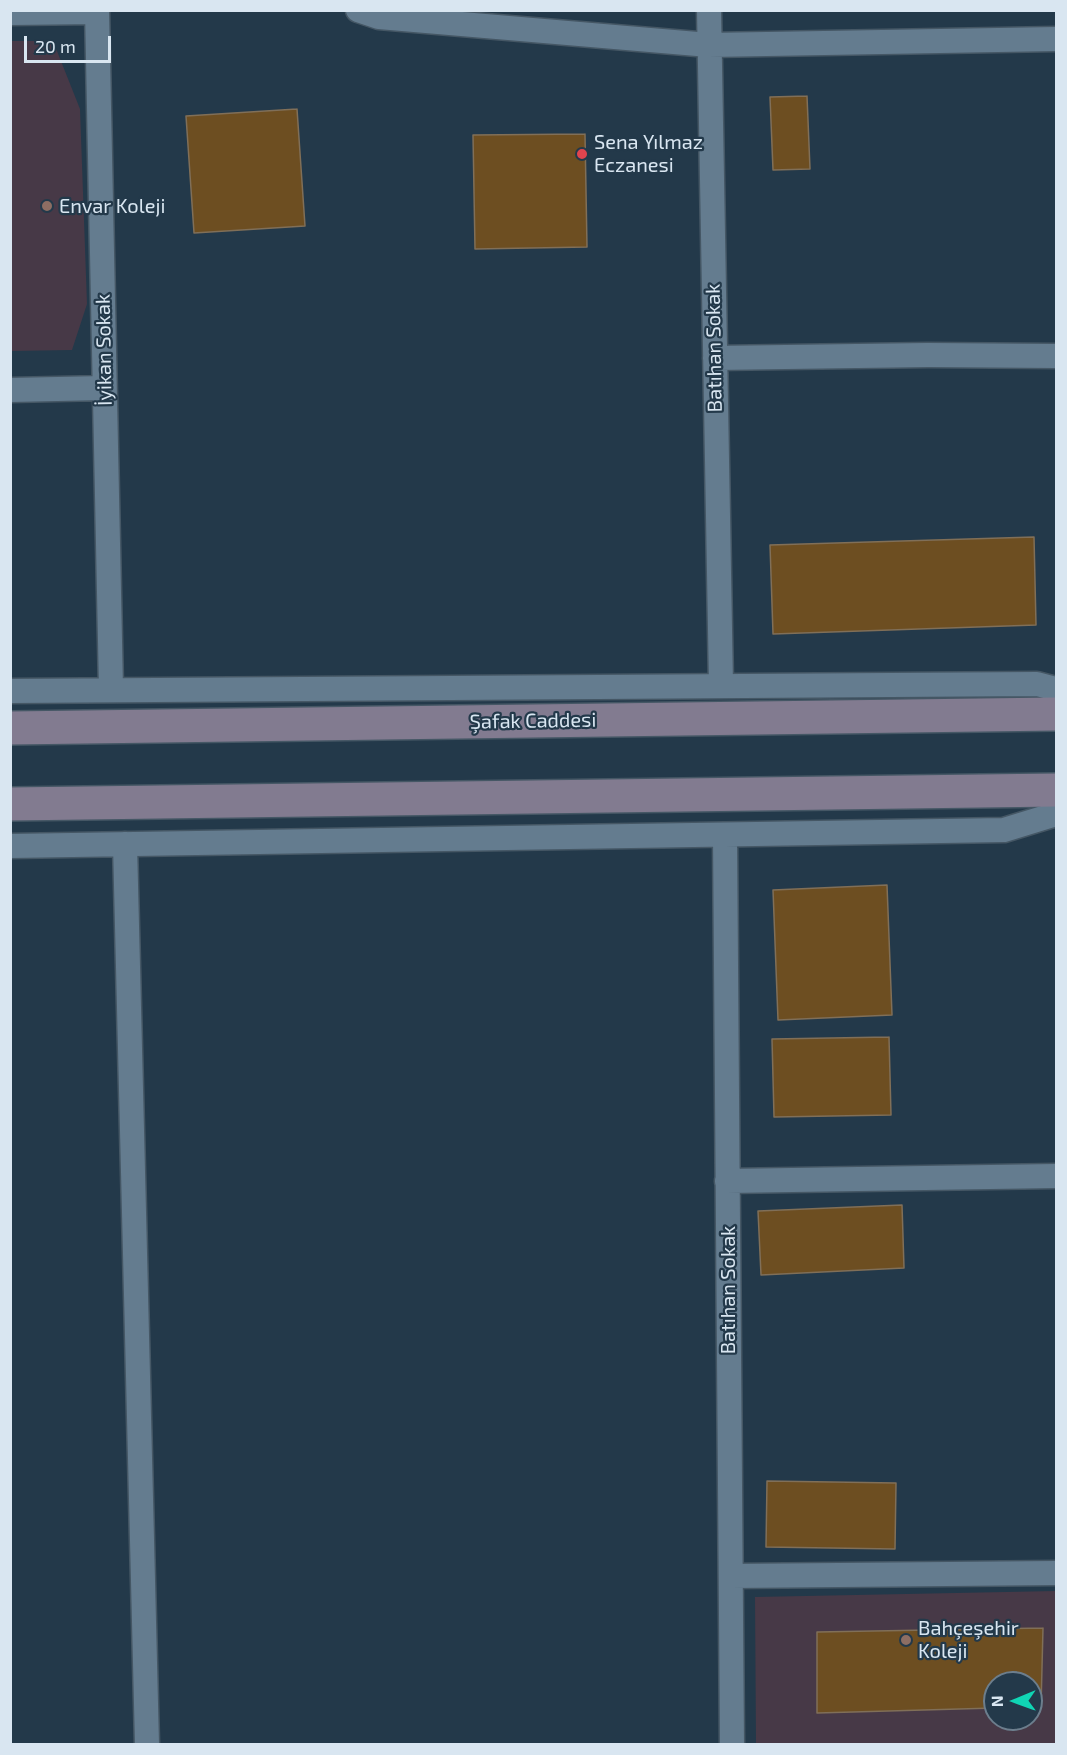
<!DOCTYPE html>
<html>
<head>
<meta charset="utf-8">
<style>
	body { margin:0 }
	#map { position:relative; width:1067px; height:1755px; overflow:hidden; background:#23394a; font-family:"Exo 2",sans-serif }
	canvas { display:block }
	.frame { position:absolute; inset:0; border:12px solid #d9e6f1; pointer-events:none }
	.north { position:absolute; left:983px; top:1671px; width:60px; height:60px; box-sizing:border-box; background:#23394a; border:2px solid #6c7e8d; border-radius:50%; rotate:269deg; font-size:16px; font-weight:700; line-height:24px; text-align:center; color:#d9e6f1 }
	.north::after { content:''; display:block; margin:auto; width:21px; height:27px; background:#10d5b4; clip-path:polygon(50% 0,100% 100%,50% 72%,0 100%) }
	.scale { position:absolute; left:24px; top:36px; width:87px; height:27px; box-sizing:border-box; border:3px solid #d9e6f1; border-top:0; padding-left:8px; font-size:18px; line-height:21px; white-space:nowrap; color:#d9e6f1; -webkit-text-stroke:4px #23394a; paint-order:stroke }
</style>
</head>
<body>
<div id="map">
<canvas width="1067" height="1755"></canvas>
<div class="frame"></div>
<div class="north">N</div>
<div class="scale">20 m</div>
</div>
<script>
const context = document.querySelector('canvas').getContext('2d');
context.lineJoin = 'round';
function paint(path, color) { context.fillStyle = color; context.fill(path, 'evenodd'); }
const poly = rows => new Path2D(rows.map(r => 'M' + r).join(''));
function trace(path, color, width, dash) { context.strokeStyle = color; context.lineWidth = width; context.lineCap = dash ? 'butt' : 'round'; context.setLineDash(dash || []); context.stroke(path); }
function label(font, color, halo, rows, align = 'center') {
  context.font = font + ' "Exo 2",sans-serif'; context.lineWidth = 4.5; context.setLineDash([]); context.textBaseline = 'middle'; context.strokeStyle = halo; context.fillStyle = color; for (const [text, x, y, turn = 0] of rows) {
    context.save(); context.translate(x, y); context.rotate((+turn || 0) * Math.PI / 180); context.textAlign = isNaN(turn) ? turn : align; if (halo) context.strokeText(text, 0, 0); context.fillText(text, 0, 0); context.restore();
  }
}
const industrial = poly([
	[11,41,53,41,80,109,87,304,72,350,11,351],
	[1056,1591,1056,1744,756,1744,755,1597],
	[995,1683,1031,1683,1031,1719,995,1719]
]);
const building = poly([
	[807,96,810,169,773,170,770,97,807,96],
	[297,109,305,226,194,233,186,116,297,109],
	[585,134,587,247,475,249,473,135,585,134],
	[1034,537,1036,625,773,634,770,545,1034,537],
	[887,885,892,1015,778,1020,773,890,887,885],
	[889,1037,891,1115,774,1117,772,1039,889,1037],
	[902,1205,904,1268,761,1275,758,1211,902,1205],
	[767,1481,896,1483,895,1549,766,1547,767,1481],
	[1043,1628,1041,1707,1031,1707,1031,1683,995,1683,995,1708,817,1713,817,1632,1043,1628]
]);
const street = poly([
	[97,10,111,689],
	[358,10,379,17,709,45,1056,39],
	[709,10,721,685],
	[10,13,97,12],
	[715,358,928,355,1056,356],
	[10,390,104,388],
	[10,691,1037,684,1056,689],
	[725,835,732,1744],
	[125,844,147,1744],
	[10,846,1004,830,1056,814],
	[727,1181,1056,1176],
	[731,1576,1056,1573]
]);
const secondary = poly([
	[10,728,1056,714],
	[10,804,1056,790]
]);
const markers = [
	[582,154,6,"#e0444e"],
	[47,206,6,"#8d6e63"],
	[906,1640,6,"#8d6e63"]
];
const poiNames = [
	["Sena Yılmaz",594,142],
	["Eczanesi",594,165],
	["Envar Koleji",59,206],
	["Bahçeşehir",918,1628],
	["Koleji",918,1651]
];
const streetNames = [
	["Batıhan Sokak",714,348,-91],
	["İyikan Sokak",104,350,-91],
	["Şafak Caddesi",533,721,-1],
	["Batıhan Sokak",728,1290,-90]
];
paint(industrial, '#473947');
paint(building, '#6d4e21');
trace(building, '#806f58', 1.5);
trace(street, '#455765', 27);
trace(secondary, '#455765', 36);
trace(street, '#647c8f', 24);
trace(secondary, '#827b90', 33);
for (const [x, y, r, color] of markers) { const dot = new Path2D(); dot.arc(x, y, r, 0, 2 * Math.PI); context.fillStyle = color; context.fill(dot); trace(dot, '#23394a', 2); }
label('20px', '#d9e6f1', '#23394a', poiNames, 'left');
label('20px', '#d9e6f1', '#23394a', streetNames);
</script>
</body>
</html>
